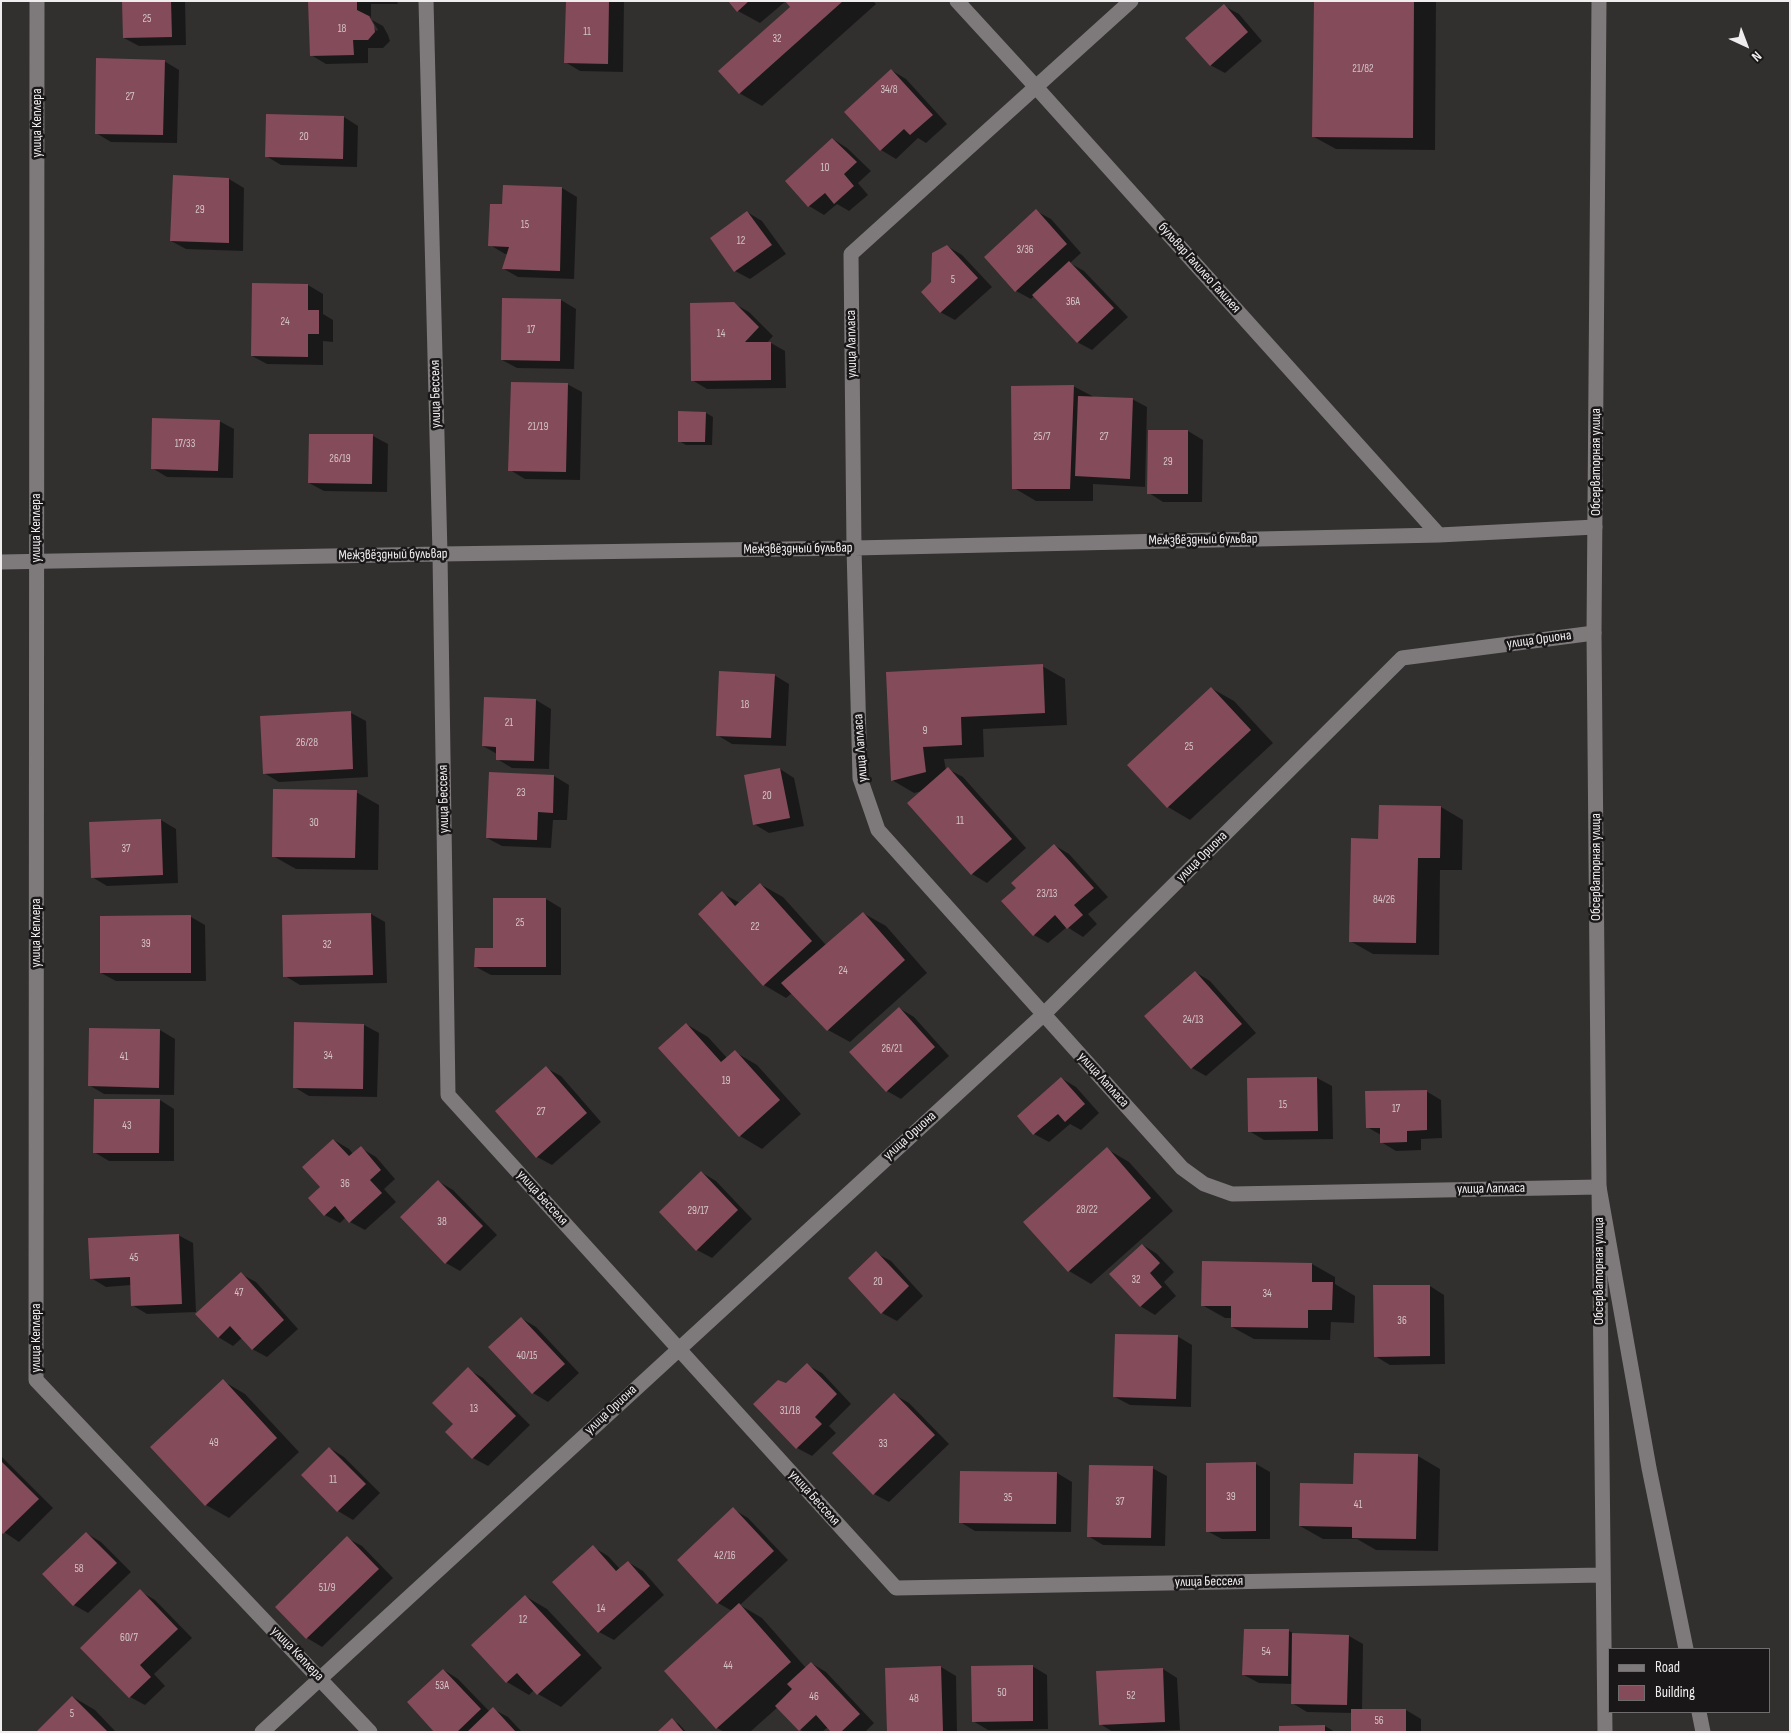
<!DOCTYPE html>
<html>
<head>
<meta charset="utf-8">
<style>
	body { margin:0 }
	#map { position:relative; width:1791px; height:1733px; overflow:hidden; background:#322f2f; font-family:"Sofia Sans Condensed",sans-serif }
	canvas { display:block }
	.frame { position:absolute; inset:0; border:2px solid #efeded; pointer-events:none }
	.legend { position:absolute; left:1608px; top:1648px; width:162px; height:65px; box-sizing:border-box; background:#191717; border:1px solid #6f6d6d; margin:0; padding:6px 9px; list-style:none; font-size:15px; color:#efeded }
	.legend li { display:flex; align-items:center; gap:10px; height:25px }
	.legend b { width:25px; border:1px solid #6f6d6d }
	.north { position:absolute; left:1721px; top:20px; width:50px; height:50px; -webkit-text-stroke:4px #191717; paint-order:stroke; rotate:137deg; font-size:14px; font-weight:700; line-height:20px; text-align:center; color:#efeded }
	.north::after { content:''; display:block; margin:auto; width:18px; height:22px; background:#efeded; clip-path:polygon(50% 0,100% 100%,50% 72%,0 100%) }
</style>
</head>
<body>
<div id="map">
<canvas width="1791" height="1733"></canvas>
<div class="frame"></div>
<ul class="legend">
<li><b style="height:6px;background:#7e7a7b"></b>Road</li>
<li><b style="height:14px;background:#844b5a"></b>Building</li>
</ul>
<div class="north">N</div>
</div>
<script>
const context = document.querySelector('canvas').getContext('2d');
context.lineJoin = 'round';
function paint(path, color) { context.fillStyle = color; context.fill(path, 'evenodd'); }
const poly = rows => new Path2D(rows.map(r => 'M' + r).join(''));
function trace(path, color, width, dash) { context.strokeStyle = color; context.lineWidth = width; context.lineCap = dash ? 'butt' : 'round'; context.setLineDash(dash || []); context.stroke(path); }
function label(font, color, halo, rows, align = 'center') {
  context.font = font + ' "Sofia Sans Condensed",sans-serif'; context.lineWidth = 5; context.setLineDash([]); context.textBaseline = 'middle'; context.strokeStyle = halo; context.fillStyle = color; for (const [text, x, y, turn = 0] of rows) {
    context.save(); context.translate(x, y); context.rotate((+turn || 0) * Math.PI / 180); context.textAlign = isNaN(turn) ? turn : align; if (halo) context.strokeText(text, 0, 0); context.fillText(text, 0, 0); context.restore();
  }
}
const shadow = poly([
	[124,1,185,1,186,45,139,46,124,38],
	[310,1,397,1,398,4,371,4,371,19,370,16,367,16,376,31,378,30,372,20,383,26,388,35,390,41,383,48,368,48,368,63,326,64,311,55],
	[567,1,624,1,623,72,580,71,565,62],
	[730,1,786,1,760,23,738,11],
	[786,1,873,1,876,4,762,106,739,93,792,7],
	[1315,1,1436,1,1435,150,1336,149,1314,137],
	[1224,6,1239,14,1262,41,1225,73,1210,65],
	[164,61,179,70,177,143,111,142,96,133],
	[891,70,906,79,947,124,926,143,918,138,896,159,881,150],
	[344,117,358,126,357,167,281,165,266,156],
	[833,139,847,148,871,171,858,183,868,195,849,211,837,204,824,215,809,206,787,181],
	[229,179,244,188,243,251,186,249,171,241],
	[562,188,577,197,574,279,518,277,504,269,508,254,505,254,490,245,503,205],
	[1036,211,1051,219,1081,253,1070,263,1084,271,1128,317,1092,350,1077,342,1034,296,1031,299,1016,291],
	[747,212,762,221,786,254,750,279,735,271],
	[947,246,962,255,992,287,955,320,940,312,933,282],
	[253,284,308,285,323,294,323,314,333,320,333,342,323,341,323,365,267,364,252,356],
	[561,300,576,309,574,369,517,368,502,360],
	[733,303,749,312,773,336,767,343,771,343,785,351,786,388,707,389,692,380],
	[567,384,582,392,580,480,525,479,510,470],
	[1073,386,1094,397,1132,399,1147,407,1145,487,1093,484,1093,501,1036,501,1014,488],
	[706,413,713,417,712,445,686,445,679,441],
	[219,421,234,429,233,478,167,477,152,468],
	[1188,431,1203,440,1202,502,1163,502,1149,493],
	[373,436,388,444,387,492,324,491,309,483],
	[1042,666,1065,679,1067,725,983,729,984,757,944,759,946,770,948,769,963,777,1026,848,987,883,972,874,909,803,923,791,914,793,892,780,887,673],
	[774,675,789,684,786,746,732,744,717,735],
	[1211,688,1234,701,1273,743,1190,820,1168,807],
	[485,699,536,700,551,709,549,769,512,768,497,759,497,754,483,746],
	[351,713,366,721,368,777,279,782,264,773],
	[780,769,794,778,804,826,769,833,754,824],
	[490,774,554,776,569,785,567,820,553,820,551,848,502,846,487,838],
	[356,792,379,805,378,870,296,869,273,856],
	[1441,807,1463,820,1462,870,1440,870,1439,955,1373,954,1350,941],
	[161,820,176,829,178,883,107,886,92,877],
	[1054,845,1069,854,1108,897,1088,914,1097,924,1083,937,1067,927,1048,943,1034,935,1018,888],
	[760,884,783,897,826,945,863,913,886,926,927,973,850,1042,828,1030,792,993,786,998,764,985,722,893,740,903],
	[494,899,546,899,561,908,561,975,491,975,476,967,494,949],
	[371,914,385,922,387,983,300,985,285,976],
	[191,917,205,925,206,981,116,981,101,973],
	[1195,972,1210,981,1256,1033,1206,1076,1192,1068],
	[899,1008,914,1017,949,1056,901,1099,887,1091],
	[296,1023,364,1025,379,1033,377,1097,309,1096,294,1087],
	[686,1024,708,1037,727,1058,735,1052,757,1065,801,1114,762,1149,740,1136],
	[90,1029,160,1030,175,1039,174,1095,104,1094,89,1085],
	[546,1068,561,1076,601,1122,552,1165,537,1157],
	[1061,1078,1076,1087,1099,1113,1081,1130,1070,1124,1049,1142,1034,1134],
	[1317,1078,1332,1086,1333,1139,1264,1140,1249,1131,1248,1079],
	[1426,1091,1441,1100,1442,1138,1421,1139,1421,1150,1396,1151,1381,1142,1381,1135,1367,1127],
	[160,1100,174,1109,174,1161,109,1161,94,1152],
	[334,1140,349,1149,353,1154,361,1148,376,1157,395,1179,384,1189,396,1202,365,1230,350,1222,346,1217,340,1223,325,1215,322,1187],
	[1107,1149,1129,1162,1173,1211,1091,1284,1069,1271],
	[701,1172,716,1181,752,1219,712,1258,697,1250],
	[438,1181,453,1190,497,1235,460,1271,446,1263],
	[178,1235,193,1243,196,1312,147,1314,132,1305,131,1285,106,1287,91,1278],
	[1143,1245,1157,1254,1174,1272,1164,1282,1176,1296,1155,1315,1140,1306],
	[876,1253,891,1261,923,1296,897,1321,882,1313],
	[1203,1262,1312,1264,1335,1277,1335,1284,1355,1296,1354,1323,1331,1322,1330,1340,1254,1339,1232,1327,1232,1318,1225,1318,1202,1305],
	[241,1274,256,1282,298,1329,267,1357,252,1349,242,1338,233,1346,218,1337],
	[1430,1286,1444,1295,1445,1364,1390,1365,1375,1356],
	[521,1318,536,1327,579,1373,548,1402,533,1393,490,1347],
	[1177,1336,1192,1345,1191,1407,1130,1405,1115,1397],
	[807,1365,822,1373,851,1404,829,1426,836,1433,812,1456,797,1448],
	[468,1369,483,1378,530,1425,488,1466,473,1458,455,1424],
	[223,1381,245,1394,299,1452,229,1518,206,1505,152,1447],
	[895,1395,909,1403,949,1444,889,1502,874,1494],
	[330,1448,344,1457,380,1493,353,1520,338,1511,302,1475],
	[1355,1454,1418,1456,1440,1469,1438,1551,1376,1550,1357,1539,1323,1539,1300,1526,1354,1485],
	[1,1456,53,1508,19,1542,1,1530],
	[1256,1464,1270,1472,1270,1539,1222,1539,1207,1531],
	[1152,1468,1167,1476,1165,1546,1103,1545,1088,1536],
	[1057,1473,1072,1482,1071,1532,975,1531,960,1522],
	[733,1509,748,1518,788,1560,740,1605,762,1618,806,1668,811,1663,826,1672,874,1723,865,1732,833,1732,828,1727,822,1732,803,1732,778,1707,750,1732,724,1732,717,1728,666,1671,732,1611,718,1603,678,1560],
	[86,1533,101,1542,131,1572,88,1613,74,1605],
	[347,1538,362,1546,393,1578,322,1647,307,1638,277,1607],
	[593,1547,608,1556,620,1569,628,1562,643,1571,664,1595,614,1640,599,1632],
	[140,1591,155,1600,192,1638,154,1674,165,1686,145,1705,130,1697,82,1648],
	[525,1596,547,1609,602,1668,561,1707,538,1694,534,1690,529,1695,507,1682],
	[1289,1631,1295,1634,1349,1636,1363,1644,1362,1711,1406,1710,1421,1719,1421,1732,1352,1732,1352,1713,1307,1712,1292,1703,1292,1684,1259,1683,1244,1675],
	[1032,1666,1047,1675,1048,1729,988,1730,973,1721],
	[941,1667,956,1676,957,1732,888,1732],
	[1163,1669,1177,1678,1180,1730,1113,1732,1100,1724],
	[444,1670,458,1679,490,1712,493,1709,508,1717,522,1732,436,1732],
	[73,1697,95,1710,116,1732,38,1732],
	[672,1720,679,1724,686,1732,659,1732],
	[1325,1726,1335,1732,1280,1732]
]);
const building = poly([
	[122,1,171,1,172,37,123,38],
	[308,1,357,1,357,10,369,16,374,25,375,32,368,40,353,40,354,55,310,56],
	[566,1,609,1,608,64,564,63],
	[728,1,749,1,737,12],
	[785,1,843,1,739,94,718,71,790,7],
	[1314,1,1414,1,1413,138,1312,137],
	[1224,4,1248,32,1210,66,1185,38],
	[96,58,165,60,163,135,95,134],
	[891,69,933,115,910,135,904,129,880,151,844,112],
	[266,114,344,116,343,159,265,157],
	[832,138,857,162,844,174,854,186,834,204,825,193,808,207,785,181],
	[173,175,229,178,229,243,170,241],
	[503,185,562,187,560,271,502,269,509,247,488,246,490,204,502,204],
	[1036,209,1067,244,1015,292,984,257],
	[747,211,772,245,734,272,710,238],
	[947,245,978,278,940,313,921,292,931,282,932,253],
	[1069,261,1114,308,1077,343,1032,295],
	[252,283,308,284,308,310,319,310,319,334,308,334,308,357,251,356],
	[502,298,561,299,560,361,501,360],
	[734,302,759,327,745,342,771,342,771,380,691,381,690,303],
	[511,382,568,383,566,472,508,471],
	[1074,385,1070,489,1012,489,1011,386],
	[1078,396,1133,398,1130,479,1075,476],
	[678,411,706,412,705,442,678,442],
	[152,418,220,420,218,471,151,469],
	[1148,430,1188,430,1188,494,1147,494],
	[309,434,373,434,372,484,308,483],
	[1043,664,1045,713,961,717,962,745,923,747,926,772,891,781,886,672],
	[719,671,775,674,771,738,716,736],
	[1211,687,1251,730,1167,808,1127,765],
	[484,697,536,699,534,761,496,760,496,747,482,746],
	[351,711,353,769,263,774,260,716],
	[948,767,1012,839,971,875,907,803],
	[780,768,790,818,753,825,744,775],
	[489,772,554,775,553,813,538,812,537,840,486,838],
	[273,789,357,790,355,858,272,857],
	[1379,805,1441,806,1440,858,1418,858,1416,943,1349,942,1351,838,1378,839],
	[161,819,163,875,91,878,89,822],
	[1054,844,1094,888,1074,905,1083,915,1067,929,1055,915,1033,936,1001,901,1016,888,1011,883],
	[760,883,812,941,763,986,698,914,722,891,735,906],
	[493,898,546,898,546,967,474,967,475,948,493,948],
	[863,912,905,960,827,1031,781,983],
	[371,913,373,975,283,977,282,915],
	[191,915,191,973,100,973,100,916],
	[1195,971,1242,1024,1191,1069,1144,1016],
	[899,1007,935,1047,886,1092,849,1052],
	[294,1022,364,1024,363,1089,293,1088],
	[686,1023,721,1062,735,1050,780,1100,739,1137,658,1048],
	[89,1028,160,1029,159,1088,88,1086],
	[546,1066,587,1113,536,1158,495,1111],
	[1061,1077,1085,1104,1065,1122,1058,1114,1033,1135,1017,1116],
	[1317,1077,1318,1131,1248,1132,1247,1078],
	[1427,1090,1427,1130,1407,1131,1407,1142,1380,1143,1380,1128,1366,1128,1365,1091],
	[94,1099,160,1099,159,1153,93,1153],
	[333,1139,349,1156,361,1146,381,1170,370,1180,382,1193,349,1223,335,1206,324,1216,308,1198,320,1187,302,1167],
	[1107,1147,1151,1198,1068,1272,1023,1222],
	[701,1171,738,1210,696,1251,659,1212],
	[438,1180,483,1226,445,1264,400,1217],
	[179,1234,182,1304,131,1306,130,1277,90,1279,88,1238],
	[1142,1244,1160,1263,1150,1273,1162,1287,1140,1307,1109,1274],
	[876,1251,909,1286,881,1314,848,1278],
	[1202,1261,1312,1263,1312,1282,1333,1282,1332,1310,1308,1310,1308,1328,1231,1327,1231,1306,1201,1306],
	[241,1272,284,1320,252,1350,230,1326,218,1338,195,1314],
	[1373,1285,1430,1285,1430,1356,1374,1357],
	[521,1317,565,1364,532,1394,488,1347],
	[1115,1334,1178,1335,1176,1399,1113,1397],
	[807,1363,837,1394,815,1417,822,1424,796,1449,753,1404,778,1380,786,1383],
	[468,1367,516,1416,472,1459,445,1432,453,1424,432,1403],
	[223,1379,277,1438,205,1506,150,1447],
	[894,1393,935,1435,873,1495,832,1453],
	[329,1447,366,1484,337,1512,301,1475],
	[1354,1453,1418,1454,1416,1539,1352,1538,1352,1527,1299,1526,1300,1483,1353,1484],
	[1,1461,39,1499,3,1534,1,1532],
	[1256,1462,1256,1531,1206,1532,1206,1463],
	[1089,1465,1153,1466,1151,1538,1087,1537],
	[960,1471,1057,1472,1056,1524,959,1523],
	[733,1507,774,1551,717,1604,677,1560],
	[86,1532,117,1563,73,1606,42,1574],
	[347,1536,379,1569,306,1639,275,1607],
	[593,1545,616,1571,628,1561,650,1586,598,1633,552,1582],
	[140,1589,178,1629,140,1665,151,1677,129,1698,80,1648],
	[525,1595,581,1655,537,1695,517,1673,506,1683,471,1645],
	[739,1603,791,1662,716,1729,664,1671],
	[1244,1629,1289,1629,1288,1676,1242,1675],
	[1292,1633,1349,1635,1347,1705,1291,1704],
	[811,1662,860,1714,841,1732,831,1732,816,1715,799,1731,775,1706,792,1689,787,1684],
	[1033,1665,1033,1721,972,1722,971,1666],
	[941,1666,943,1731,887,1732,885,1668],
	[1163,1668,1165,1722,1099,1725,1096,1671],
	[443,1669,481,1709,457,1732,434,1732,407,1702],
	[72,1696,108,1732,36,1732],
	[493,1707,516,1732,467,1732],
	[1351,1709,1406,1709,1406,1732,1351,1732],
	[672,1718,684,1732,657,1732],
	[1325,1725,1325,1732,1279,1732,1279,1726]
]);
const minor = poly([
	[37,1,36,1380,370,1732],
	[426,1,440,554,448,1095,896,1588,1602,1575],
	[957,1,1036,87,1439,535],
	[1131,1,851,254,854,548,860,778,878,830,1182,1168,1204,1184,1232,1194,1599,1187,1605,1732],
	[1,562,440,554,854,548,1439,535,1595,527],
	[262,1732,1044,1014,1402,658,1594,633]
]);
const secondary = poly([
	[1599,1,1594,633,1599,1187,1649,1468,1686,1649],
	[1699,1712,1703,1732]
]);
const numberNames = [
	["25",147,19],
	["18",342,29],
	["11",587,32],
	["32",777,39],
	["21/82",1363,69],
	["34/8",889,90],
	["27",130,97],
	["20",304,137],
	["10",825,168],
	["29",200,210],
	["15",525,225],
	["12",741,241],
	["3/36",1025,250],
	["5",953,280],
	["36А",1073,302],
	["24",285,322],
	["17",531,330],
	["14",721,334],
	["21/19",538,427],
	["25/7",1042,437],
	["27",1104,437],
	["17/33",185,444],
	["26/19",340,459],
	["29",1168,462],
	["18",745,705],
	["21",509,723],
	["9",925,731],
	["26/28",307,743],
	["25",1189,747],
	["23",521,793],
	["20",767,796],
	["11",960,821],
	["30",314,823],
	["37",126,849],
	["23/13",1047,894],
	["84/26",1384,900],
	["25",520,923],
	["22",755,927],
	["39",146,944],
	["32",327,945],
	["24",843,971],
	["24/13",1193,1020],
	["26/21",892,1049],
	["34",328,1056],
	["41",124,1057],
	["19",726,1081],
	["15",1283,1105],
	["17",1396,1109],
	["27",541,1112],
	["43",127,1126],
	["36",345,1184],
	["28/22",1087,1210],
	["29/17",698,1211],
	["38",442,1222],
	["45",134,1258],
	["32",1136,1280],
	["20",878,1282],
	["47",239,1293],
	["34",1267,1294],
	["36",1402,1321],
	["40/15",527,1356],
	["13",474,1409],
	["31/18",790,1411],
	["49",214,1443],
	["33",883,1444],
	["11",333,1480],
	["39",1231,1497],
	["35",1008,1498],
	["37",1120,1502],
	["41",1358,1505],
	["42/16",725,1556],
	["58",79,1569],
	["51/9",327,1588],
	["14",601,1609],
	["12",523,1620],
	["60/7",129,1638],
	["54",1266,1652],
	["44",728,1666],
	["53А",442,1686],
	["50",1002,1693],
	["52",1131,1696],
	["46",814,1697],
	["48",914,1699],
	["5",72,1714],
	["56",1379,1721]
];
const streetNames = [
	["улица Кеплера",37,123,-90],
	["бульвар Галилео Галилея",1199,268,48],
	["улица Лапласа",852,344,-91],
	["улица Бесселя",436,394,-91],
	["Обсерваторная улица",1596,462,-90],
	["улица Кеплера",36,528,-90],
	["Межзвёздный бульвар",1203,540,-1],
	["Межзвёздный бульвар",798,549,-1],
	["Межзвёздный бульвар",393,555,-1],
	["улица Ориона",1539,640,-8],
	["улица Лапласа",861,748,-94],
	["улица Бесселя",444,799,-91],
	["улица Ориона",1202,857,-45],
	["Обсерваторная улица",1596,867,-90],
	["улица Кеплера",36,933,-90],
	["улица Лапласа",1103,1080,48],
	["улица Ориона",910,1136,-42],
	["улица Лапласа",1491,1189,-1],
	["улица Бесселя",542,1198,48],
	["Обсерваторная улица",1599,1271,-90],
	["улица Кеплера",36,1338,-90],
	["улица Ориона",611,1410,-43],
	["улица Бесселя",814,1498,48],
	["улица Бесселя",1209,1582,-1],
	["улица Кеплера",297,1654,46]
];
paint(shadow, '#0007');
paint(building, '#844b5a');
trace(minor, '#7e7a7b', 15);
trace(secondary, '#7e7a7b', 15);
label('11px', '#d4c4c8', null, numberNames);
label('14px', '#efeded', '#191717', streetNames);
</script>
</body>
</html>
